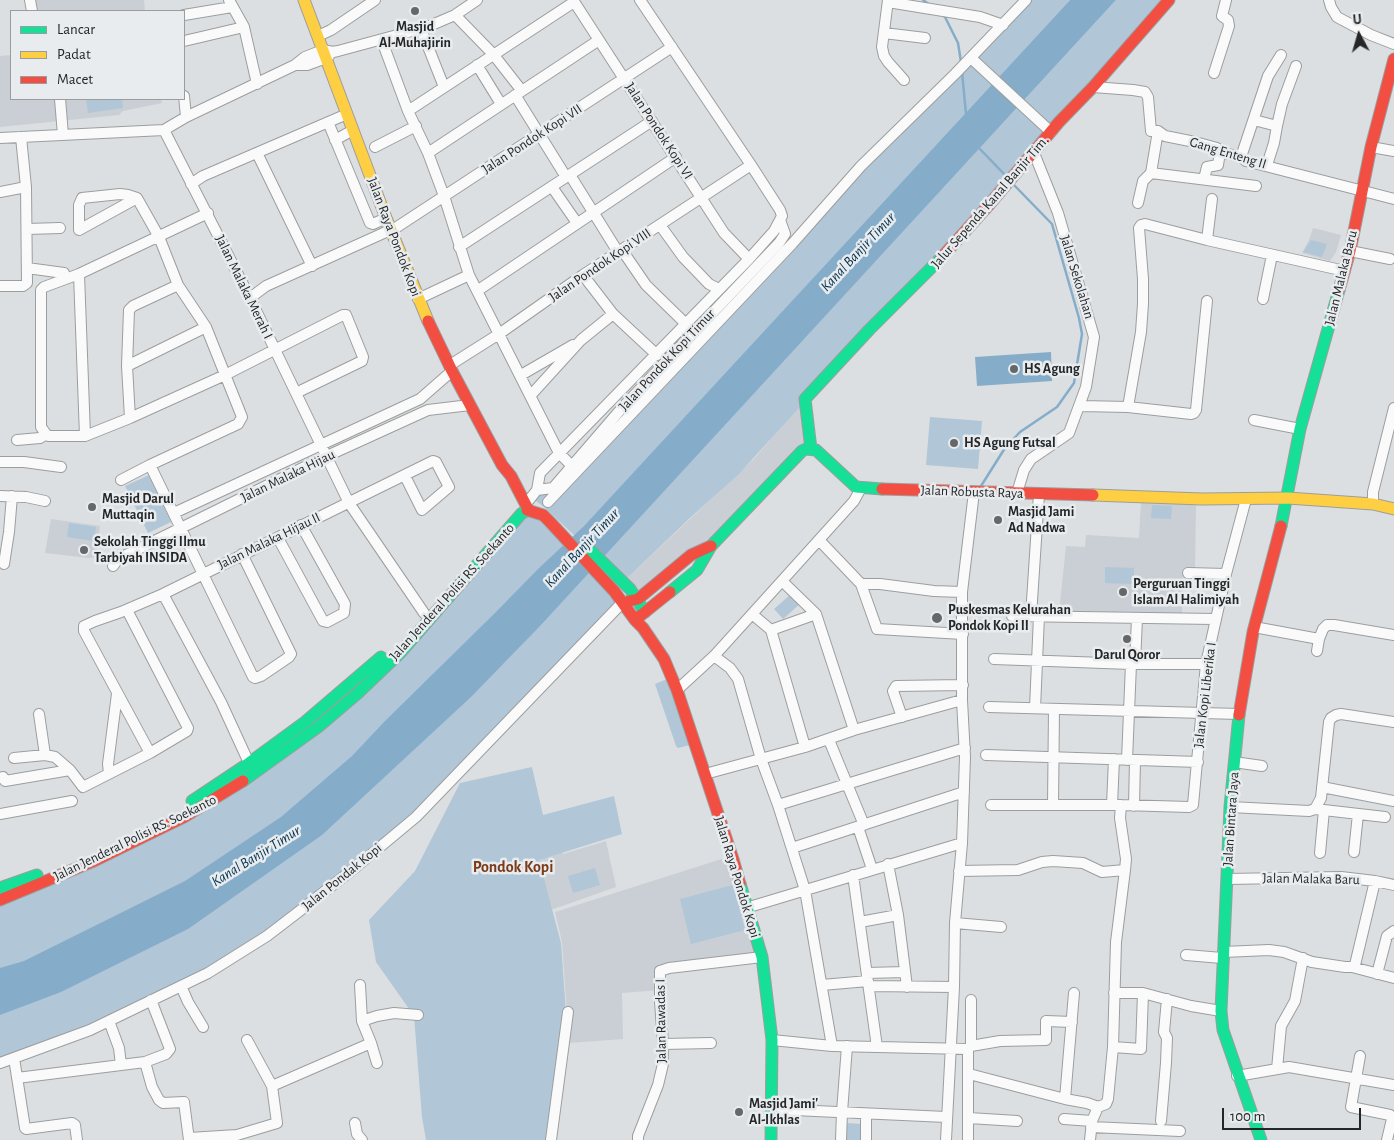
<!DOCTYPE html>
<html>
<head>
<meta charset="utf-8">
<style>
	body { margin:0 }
	#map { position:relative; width:1394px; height:1140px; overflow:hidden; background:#dcdfe1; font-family:"Alegreya Sans",sans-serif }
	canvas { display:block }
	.legend { position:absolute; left:10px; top:10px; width:175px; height:90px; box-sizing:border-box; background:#e8ecef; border:1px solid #9a9d9f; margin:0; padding:6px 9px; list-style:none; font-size:15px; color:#252627 }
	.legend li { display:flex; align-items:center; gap:10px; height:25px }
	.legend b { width:25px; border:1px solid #9a9d9f }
	.north { position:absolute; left:1334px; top:10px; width:50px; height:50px; -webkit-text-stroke:4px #e8ecef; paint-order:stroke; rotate:354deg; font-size:14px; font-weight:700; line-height:20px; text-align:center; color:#252627 }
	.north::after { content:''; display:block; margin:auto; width:18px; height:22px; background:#252627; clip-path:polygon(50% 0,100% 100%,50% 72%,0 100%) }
	.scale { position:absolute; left:1222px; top:1108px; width:139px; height:22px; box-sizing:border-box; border:2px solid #252627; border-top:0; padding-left:6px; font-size:15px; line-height:18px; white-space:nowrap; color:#252627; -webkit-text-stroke:4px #e8ecef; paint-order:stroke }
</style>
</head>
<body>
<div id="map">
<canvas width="1394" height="1140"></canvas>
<ul class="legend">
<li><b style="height:6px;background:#16e098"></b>Lancar</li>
<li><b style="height:6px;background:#ffcf43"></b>Padat</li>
<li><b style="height:6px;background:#f24e42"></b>Macet</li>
</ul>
<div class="north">U</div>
<div class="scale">100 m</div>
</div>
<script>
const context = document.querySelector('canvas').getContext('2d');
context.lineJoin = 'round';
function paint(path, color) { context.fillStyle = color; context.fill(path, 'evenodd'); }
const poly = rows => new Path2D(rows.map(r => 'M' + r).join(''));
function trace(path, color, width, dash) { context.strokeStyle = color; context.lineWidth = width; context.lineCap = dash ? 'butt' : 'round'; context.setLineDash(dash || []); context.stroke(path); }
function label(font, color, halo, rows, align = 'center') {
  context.font = font + ' "Alegreya Sans",sans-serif'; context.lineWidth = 5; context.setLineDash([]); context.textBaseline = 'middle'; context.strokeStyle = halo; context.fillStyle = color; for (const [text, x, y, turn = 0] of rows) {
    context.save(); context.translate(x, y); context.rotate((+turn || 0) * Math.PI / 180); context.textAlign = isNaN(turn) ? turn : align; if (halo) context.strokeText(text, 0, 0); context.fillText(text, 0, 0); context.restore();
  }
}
const built = poly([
	[30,0,144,0,145,11,31,11],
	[11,55,11,99,161,99,162,103,123,111,119,115,0,127,0,56],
	[1313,228,1341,235,1336,252,1330,261,1302,253,1309,240],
	[805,399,811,449,711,546,638,599,623,582,754,459],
	[1141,502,1196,505,1195,571,1183,571,1182,613,1059,613,1066,546,1085,547,1086,535,1139,538],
	[51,519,100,526,96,557,89,558,45,553],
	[606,841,616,887,548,911,531,854,560,846,563,854],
	[731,856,758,957,660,967,660,990,622,993,623,1039,569,1043,562,942,555,912]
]);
const green = poly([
	[1028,0,1070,0,575,536,544,507,536,501,529,500,554,488,785,234,792,244],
	[1116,0,1169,0,739,474,690,518,623,582,599,561],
	[86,99,122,99,123,108,88,113],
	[1311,240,1327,244,1322,257,1303,252],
	[930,417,982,421,978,469,926,465],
	[149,475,171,522,148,533,125,486],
	[1152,505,1172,506,1171,519,1151,518],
	[528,509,622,603,416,817,267,936,109,1021,0,1062,0,900,184,817,362,689],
	[69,523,96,527,94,541,67,537],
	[1105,567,1134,568,1134,584,1105,583],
	[791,594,800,604,783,619,774,609],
	[672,677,694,744,678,748,676,746,655,684],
	[532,767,543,815,614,796,622,834,539,860,561,943,567,1027,547,1140,426,1140,422,1117,414,1016,376,962,369,920,415,871,460,783],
	[595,868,600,885,573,893,568,876],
	[733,885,745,930,691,944,680,899],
	[847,1123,862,1124,861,1140,846,1140]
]);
const water = poly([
	[1070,0,1116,0,540,626,471,697,322,835,188,929,61,992,0,1015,0,968,24,961,185,881,281,817,352,756,385,721,496,612,538,569,583,527],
	[1051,352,1052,381,977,386,975,357]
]);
const stream = poly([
	[923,0,930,5],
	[942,15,945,17,958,43,961,62],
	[962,72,966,114],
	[978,147,1007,177],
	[981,486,1005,448,1020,432,1057,407,1074,383,1082,334,1079,318,1052,224,1014,185]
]);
const street = poly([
	[30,0,32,11],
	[229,0,244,27,257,84],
	[573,0,724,233,749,259],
	[888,0,882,47,884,56,888,62,904,80],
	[1329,0,1331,7,1337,17,1371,35,1394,44],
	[888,2,980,17,1003,25],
	[184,15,232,7],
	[455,15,493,54,522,91],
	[421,29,444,87],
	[884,33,925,38],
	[318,36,331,30,375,0],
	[184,41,244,27],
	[382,41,408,111,428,153,444,196,469,275,559,453,573,467],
	[971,58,1051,132],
	[295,65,307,65,326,58,329,56],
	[477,65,501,104],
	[1214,73,1229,26,1228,20,1222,16,1226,0],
	[1093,87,1133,90,1145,92,1148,97,1151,131,1158,131,1165,136,1195,142,1217,148,1220,152,1241,157,1246,161,1394,199],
	[515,95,566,177],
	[184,96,186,117],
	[60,99,63,135],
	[408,111,574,2],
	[1254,120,1277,126,1282,104,1296,66],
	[328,122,370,223,373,224,386,218],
	[164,130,250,298,349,503,424,613],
	[0,138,164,130,186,117,295,65,305,57,323,50,333,52,338,51,427,27,455,15,477,0],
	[335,140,353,130],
	[375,147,416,126],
	[1371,147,1394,151],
	[257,153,312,266],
	[428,153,599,40],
	[1241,157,1268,76,1281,55],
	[1267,165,1274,143,1277,126],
	[1151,173,1256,186],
	[570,175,618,252],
	[1204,179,1207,167,1218,165,1220,152],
	[191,184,203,176,347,114],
	[552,187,577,223],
	[0,192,26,187],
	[1138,203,1143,181,1151,173,1158,131],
	[660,225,683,257,709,284,719,289],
	[27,229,60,228],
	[1207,240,1212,199],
	[459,247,652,121],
	[622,250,646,285,686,324],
	[1350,251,1390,259],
	[27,268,64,273],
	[79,274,85,436],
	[583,275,613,314,657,355],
	[0,286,23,286,27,283,26,187,21,137],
	[477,291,676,157],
	[250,298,266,286,397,227,672,47],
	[418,299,469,275],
	[1263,299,1272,255],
	[450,365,499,334,583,275,751,165],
	[127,366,206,327],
	[521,375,573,345],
	[531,395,581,340,613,314],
	[1081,406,1128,407,1191,414,1194,413,1196,410,1207,301],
	[1128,407,1141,332,1143,304,1143,279,1139,228,1141,225,1145,224,1207,240,1345,271],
	[130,418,127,366,129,310,133,306,178,285],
	[1254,420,1300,429],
	[46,434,48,436,85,436,130,418,225,375,343,315,346,315,363,357,362,361,296,393],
	[46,434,41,427,41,290,44,287,79,274,208,213],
	[17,440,40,438,46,434],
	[0,462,24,462,61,467],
	[150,465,253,677,255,678,261,676,289,657,291,654,242,554],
	[121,480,150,465,238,424,242,417,206,327,178,285,159,237,137,198,128,195,120,194,82,198,79,205,79,230,137,198],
	[537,490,553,488,622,408,779,243,785,234,780,220],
	[1017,493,1024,470,1031,459,1069,433,1086,387,1094,337,1058,213,1034,153],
	[0,496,26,497,45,501],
	[529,500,537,490,540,473,749,259,774,231,782,216,780,210,751,165,640,0],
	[548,502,792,244,861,166,955,74,1026,0],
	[1373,504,1373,492,1394,408],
	[174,513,420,399,452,371],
	[278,538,323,621,327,622,344,613,345,604,301,525],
	[819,540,861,584,877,629,963,634],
	[4,564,9,532,12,496],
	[113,566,118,559,327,456,428,410,470,405],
	[1188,573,1226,574],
	[782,581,816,614,854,730],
	[861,584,880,584,934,591,962,592],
	[163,594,221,702,249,763],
	[752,614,771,630,805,747],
	[1012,616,1215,619],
	[1031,616,1039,494],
	[1254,627,1319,639],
	[771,630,816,614],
	[1317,651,1319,639,1323,629,1327,625,1334,625,1394,635],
	[714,656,730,668,738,679,761,759,778,805,805,890,832,1046],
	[994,659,1131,664,1206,664],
	[1135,664,1137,618],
	[677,690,714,656,752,614,854,501,861,488],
	[989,707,1239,714],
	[1035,708,1039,616],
	[39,714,45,755,55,757,70,770,83,787,150,753,187,731,188,728,127,610],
	[902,717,893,691,896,686,963,685],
	[829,740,864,825],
	[150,753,84,631,84,626,95,621,121,612,163,594,433,461,436,462,449,487,422,510,405,476],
	[986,755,1198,762],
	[14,758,45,755],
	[1127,760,1131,664],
	[1234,762,1262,766],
	[109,773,108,764,117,694],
	[705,774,805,747,854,730,962,700],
	[0,778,3,777,5,781,70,770],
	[1322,787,1394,801],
	[778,805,965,748],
	[991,805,1121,805,1189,807,1193,805,1206,664,1226,574,1246,499],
	[1053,805,1054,709],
	[1112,805,1114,759],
	[1134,806,1135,760],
	[1230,807,1309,811,1315,809,1321,798,1329,722,1331,718,1336,715,1341,714,1394,722],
	[1315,809,1385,817],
	[0,814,72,801],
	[858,827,872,869],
	[792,848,964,792],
	[1354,852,1358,814],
	[1320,853,1324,810],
	[888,864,898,915,907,987],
	[959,871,1018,870,1042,862,1053,861,1083,863,1102,872,1125,870],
	[853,875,877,1047],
	[1227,879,1341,877,1375,881,1394,885],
	[746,908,962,843],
	[860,922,898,915],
	[955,923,1001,927],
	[1223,952,1269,950,1284,952,1312,962,1345,967,1352,967,1355,965,1375,881],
	[1186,955,1222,958],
	[1352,967,1394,978],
	[867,973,905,972],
	[1377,974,1387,936,1394,931],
	[822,985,868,981],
	[181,986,188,1002,203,1027],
	[870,986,954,987],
	[1114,993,1143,993,1191,1006,1221,1011],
	[109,1021,119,1048,121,1065],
	[362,1021,377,1016,394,1013,418,1015],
	[772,1040,832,1046,968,1049],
	[371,1043,377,1063],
	[663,1044,711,1043],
	[971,1046,971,1000],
	[1113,1047,1141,1049,1143,993],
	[968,1049,971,1046,1000,1041,1046,1040,1046,1021,1072,1022],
	[968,1049,968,1140],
	[1360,1056,1351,1107,1390,1115,1392,1119,1387,1140],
	[14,1058,25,1128,26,1129,72,1123,75,1125,77,1140],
	[145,1062,166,1054,170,1049,151,1000],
	[0,1063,90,1030,208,973,267,936,297,913,356,867,416,817,622,603],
	[1277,1069,1281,1026,1295,1001,1303,958],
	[969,1074,1065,1099,1087,1103,1098,1107],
	[1237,1076,1289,1067,1394,1085],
	[17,1078,145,1062,152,1087,159,1100,163,1103,184,1102,189,1140],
	[272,1086,371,1043,362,1021,360,985],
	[1065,1099,1074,993],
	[772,1109,946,1117],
	[866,1114,866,1140],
	[969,1118,1017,1121],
	[1064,1119,1092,1121],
	[1161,1121,1166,1063,1167,1038,1164,1032,1167,999],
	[355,1123,357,1134,362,1140],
	[1091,1127,1180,1131],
	[189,1138,237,1135,277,1123,272,1086,247,1040],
	[551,1140,568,1012],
	[638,1140,638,1136,658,1085,663,1064,663,1044,660,1001,660,971,669,968,762,957],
	[841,1140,842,1112,847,1046],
	[946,1140,954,987,955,923,962,843,965,757,962,700,962,592,974,492],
	[1090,1140,1092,1121,1098,1107,1106,1104,1108,1099,1113,1047,1116,942,1125,870,1126,859,1120,818,1121,805]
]);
const fast = poly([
	[811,449,805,399,869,330,941,258],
	[1281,526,1300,429,1339,290],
	[589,549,630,589,645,612],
	[670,592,697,570,711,546,802,451,806,449,816,450,856,487,882,489],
	[1239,715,1230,807,1221,1011,1223,1030,1261,1140],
	[243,781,318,727,358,693,401,652,521,514,527,510],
	[192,801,249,763,305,722,381,657],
	[740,884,762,957,772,1040,771,1140],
	[0,888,37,875]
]);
const slow = poly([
	[304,0,386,218,428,321],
	[1093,495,1202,499,1288,498,1373,504,1394,509]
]);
const jam = poly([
	[941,258,988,206,1059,122,1093,87,1169,0],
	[1339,290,1350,251,1371,147,1394,59],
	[428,321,452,371,502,465,511,476,528,509],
	[882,489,1093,495],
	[527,510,543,515,550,522,614,591,635,620,670,592],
	[629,601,638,599,691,555,711,546],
	[635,620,643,628,664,659,677,690,733,859,740,884],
	[1239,715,1253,632,1281,526],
	[0,900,94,861,184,817,243,781]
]);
const markers = [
	[415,11,5,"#656768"],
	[1014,369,5,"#656768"],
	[954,443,5,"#656768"],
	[92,507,5,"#656768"],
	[998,520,5,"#656768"],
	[84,550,5,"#656768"],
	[1123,592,5,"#656768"],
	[937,618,6,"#656768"],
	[1127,639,5,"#656768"],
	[739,1112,5,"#656768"]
];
const poiNames = [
	["Masjid",415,27,"center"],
	["Al-Muhajirin",415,43,"center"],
	["HS Agung",1024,369],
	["HS Agung Futsal",964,443],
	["Masjid Darul",102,499],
	["Muttaqin",102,515],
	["Masjid Jami",1008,512],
	["Ad Nadwa",1008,528],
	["Sekolah Tinggi Ilmu",94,542],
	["Tarbiyah INSIDA",94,558],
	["Perguruan Tinggi",1133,584],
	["Islam Al Halimiyah",1133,600],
	["Puskesmas Kelurahan",948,610],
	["Pondok Kopi II",948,626],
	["Darul Qoror",1127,655,"center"],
	["Masjid Jami'",749,1104],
	["Al-Ikhlas",749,1120]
];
const streetNames = [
	["Jalan Pondok Kopi VI",659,131,57],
	["Jalan Pondok Kopi VII",532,139,-33],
	["Gang Enteng II",1228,153,17],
	["Jalur Sependa Kanal Banjir Tim.",990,202,-49],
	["Jalan Raya Pondok Kopi",394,237,69],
	["Jalan Pondok Kopi VIII",600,265,-34],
	["Jalan Sekolahan",1077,277,73],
	["Jalan Malaka Baru",1341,278,-76],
	["Jalan Malaka Merah I",244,287,64],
	["Jalan Pondok Kopi Timur",667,360,-47],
	["Jalan Malaka Hijau",288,476,-26],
	["Jalan Robusta Raya",972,492,2],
	["Jalan Malaka Hijau II",269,541,-26],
	["Jalan Jenderal Polisi RS. Soekanto",452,592,-48],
	["Jalan Kopi Liberika I",1205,695,-83],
	["Jalan Bintara Jaya",1231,819,-86],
	["Jalan Jenderal Polisi RS. Soekanto",135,838,-26],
	["Jalan Pondak Kopi",342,877,-39],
	["Jalan Raya Pondok Kopi",737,877,73],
	["Jalan Malaka Baru",1311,879,1],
	["Jalan Rawadas I",661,1021,-91]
];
const waterNames = [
	["Kanal Banjir Timur",858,252,-47],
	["Kanal Banjir Timur",582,548,-47],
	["Kanal Banjir Timur",256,856,-32]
];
const quarterNames = [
	["Pondok Kopi",513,867]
];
paint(built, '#c9cfd4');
paint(green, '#b1c6d7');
paint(water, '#85adca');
trace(stream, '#85adca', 2.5);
trace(street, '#9c9e9e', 12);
trace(fast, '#9c9e9e', 13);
trace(slow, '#9c9e9e', 13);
trace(jam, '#9c9e9e', 13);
trace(street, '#fafafa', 10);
trace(fast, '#16e098', 11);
trace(slow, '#ffcf43', 11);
trace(jam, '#f24e42', 11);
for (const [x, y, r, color] of markers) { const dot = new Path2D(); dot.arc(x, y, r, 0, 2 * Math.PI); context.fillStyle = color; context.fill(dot); trace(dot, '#e8ecef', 2); }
label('bold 14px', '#252627', '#e8ecef', poiNames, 'left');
label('14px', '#252627', '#e8ecef', streetNames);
label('italic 15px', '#06334f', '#e8ecef', waterNames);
label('bold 16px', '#7b3b1b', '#e8ecef', quarterNames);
</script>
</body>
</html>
